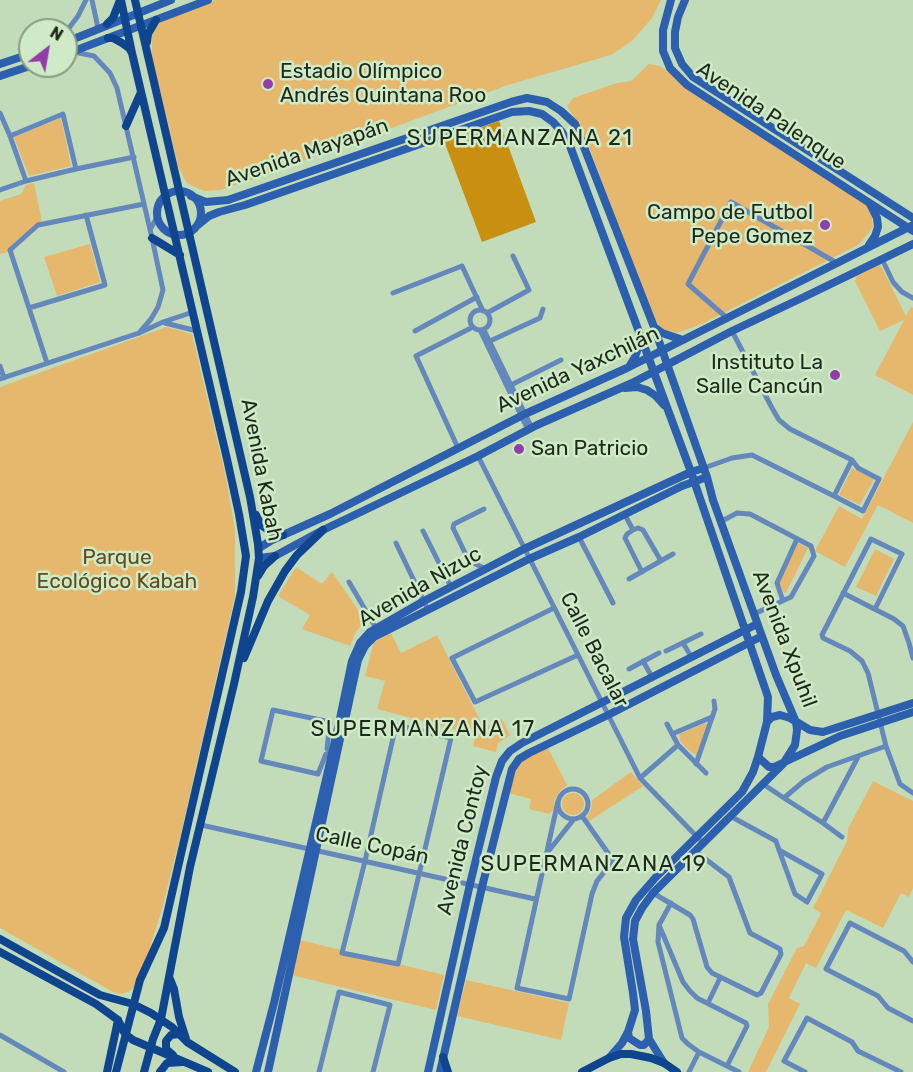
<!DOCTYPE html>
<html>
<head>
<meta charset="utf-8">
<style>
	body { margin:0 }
	#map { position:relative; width:913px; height:1072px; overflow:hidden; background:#c2dcba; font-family:Rubik,sans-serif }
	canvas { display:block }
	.north { position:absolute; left:18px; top:18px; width:60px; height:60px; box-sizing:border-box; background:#ceeac7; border:2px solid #889c82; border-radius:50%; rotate:31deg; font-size:16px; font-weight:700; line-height:24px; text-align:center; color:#1e281b }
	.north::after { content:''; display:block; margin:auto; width:21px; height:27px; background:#933daa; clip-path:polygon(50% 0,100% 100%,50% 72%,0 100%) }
</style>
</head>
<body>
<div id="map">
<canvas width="913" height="1072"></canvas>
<div class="north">N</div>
</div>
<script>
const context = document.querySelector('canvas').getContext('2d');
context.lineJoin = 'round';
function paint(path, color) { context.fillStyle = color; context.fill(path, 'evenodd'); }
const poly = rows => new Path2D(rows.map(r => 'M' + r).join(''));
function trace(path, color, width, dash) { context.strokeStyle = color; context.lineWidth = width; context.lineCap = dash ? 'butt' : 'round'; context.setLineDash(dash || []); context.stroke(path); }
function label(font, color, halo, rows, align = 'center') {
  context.font = font + ' Rubik,sans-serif'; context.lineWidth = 5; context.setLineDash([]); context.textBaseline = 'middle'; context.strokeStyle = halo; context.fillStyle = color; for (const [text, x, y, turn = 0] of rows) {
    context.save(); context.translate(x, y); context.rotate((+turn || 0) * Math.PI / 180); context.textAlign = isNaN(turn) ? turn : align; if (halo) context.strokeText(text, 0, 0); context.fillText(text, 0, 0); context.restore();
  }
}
const green = poly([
	[216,0,661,0,652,18,632,41,611,55,508,85,251,180,221,190,204,191,187,183,179,169,152,58,152,37,157,25,165,19],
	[649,64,660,66,865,200,871,211,873,226,868,234,858,245,702,324,677,333,664,330,653,319,587,141,581,129,567,106,573,98,617,83,631,81],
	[61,118,71,166,29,176,14,137],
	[34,183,42,222,8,252,0,254,0,201,21,194,26,185],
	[90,244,100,282,57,296,44,257],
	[880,264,906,316,911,307,913,308,913,395,875,375,904,320,880,331,855,281,857,276],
	[166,327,192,334,225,473,235,529,235,596,181,833,162,909,148,954,135,986,130,991,122,994,115,993,0,928,0,387],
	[913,422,913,523,878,505,845,567,815,551,839,506,862,519],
	[852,468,874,479,860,505,839,495],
	[798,543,808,548,786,593,784,593,779,582],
	[875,549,894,559,876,596,856,587],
	[296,567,322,584,332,572,365,620,356,632,350,646,302,629,310,615,278,596],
	[391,633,401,653,437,635,484,728,502,719,510,735,498,743,496,752,473,746,476,735,377,709,385,681,365,676,374,642],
	[706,723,707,724,697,756,687,749,680,741,679,734],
	[547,746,567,785,560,791,554,801,555,808,549,814,529,809,531,799,508,793,513,774,521,760],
	[631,772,643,786,588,822,586,818,591,810,592,800],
	[873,781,913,801,913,888,909,897,901,893,883,928,846,910,816,968,806,963,789,998,800,1004,766,1072,748,1072,769,1027,768,1004,797,948,804,946,821,913,813,908,847,841,848,829],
	'562 804a11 11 0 1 1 22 0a11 11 0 1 1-22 0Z',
	[300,940,444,975,436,1010,291,975],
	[466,980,569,1003,561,1040,457,1016]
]);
const forest = poly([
	[499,121,536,222,482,242,444,141]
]);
const street = poly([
	[92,0,98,28],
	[66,32,78,16,86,0],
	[74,52,94,56,110,73,117,88,152,238,163,290,158,307,151,319,139,333],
	[0,113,10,136,26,181],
	[10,136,63,114,76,169],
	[0,190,26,181,76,169,134,157],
	[150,230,157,217],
	[882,259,893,282,902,292,913,298],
	[393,293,462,266,483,311],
	[29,308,105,285,86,215],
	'470 320a10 10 0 1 1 20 0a10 10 0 1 1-20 0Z',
	[487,313,529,290,513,256],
	[727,318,688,284,731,202,837,263],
	[165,323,197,331],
	[480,330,528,430],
	[484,330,532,428],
	[415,331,477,297],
	[490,341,540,318,543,309],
	[47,363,10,250,38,225,144,204],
	[0,366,4,378],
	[0,379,139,333,163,322,193,312],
	[511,385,561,360],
	[458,448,416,356,473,327],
	[478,456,640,778,703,843],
	[704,468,732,458,752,455,834,496,852,460,790,429,779,420,772,408,732,331],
	[834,496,863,511,879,479,858,468,852,460],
	[484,509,454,524,453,528,469,561,486,569],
	[625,515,633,530],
	[722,521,737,513,750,514,811,546,814,556,791,597,754,614],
	[423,531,451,587],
	[579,537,613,603],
	[396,543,428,610],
	[642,572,625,538,627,534,633,530,638,528,643,530,661,561],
	[629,579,673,554],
	[349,582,376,628],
	[843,593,894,619,903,626,909,643,913,658],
	[783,601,777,583,797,539],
	[554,608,452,658,475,702,578,655],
	[875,609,902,554,871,539,822,635,823,638,850,651,862,661,868,673,886,746,900,784,913,793],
	[683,643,692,658],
	[666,651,701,634],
	[643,661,652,677],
	[629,669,659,653],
	[667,724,678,745,706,773],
	[396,725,451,738,398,964,342,953,365,861,396,725],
	[672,734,712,717],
	[331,755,326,754,318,774,261,761,273,710,330,722,327,749,332,751],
	[858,757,823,823,784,798,804,781,827,767,886,746],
	[696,764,715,709,714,701],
	[640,778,678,745],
	[763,784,784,798],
	'558 804a15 15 0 1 1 30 0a15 15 0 1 1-30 0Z',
	[558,801,517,988,569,999,592,894,597,881,605,871,614,862],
	[582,816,620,870],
	[730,816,776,841,779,850,795,894,807,902,822,874,779,850],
	[823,823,842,837],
	[201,825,535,899],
	[547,853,574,819],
	[653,893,690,915,693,919,707,967,712,973,757,995,761,993,781,954,780,949,750,933,729,877,695,851],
	[659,925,683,982,690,991,697,998,746,1023,747,1026,727,1066,699,1052,688,1044,682,1038,658,942,659,925],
	[659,925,671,903],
	[913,962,904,951,850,923,826,969,878,996,888,1008,913,1021],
	[708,1003,720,978],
	[0,1035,64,1072],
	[727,1066,739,1072],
	[319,1072,339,992,390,1005,373,1072],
	[689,1072,699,1052],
	[805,1072,784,1061,807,1018,852,1042,858,1051,901,1072]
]);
const secondary = poly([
	[671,0,663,30,663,51,670,68,687,85,913,231],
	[685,0,678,17,675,32,675,48,682,64,693,77,913,218],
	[66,42,171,0],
	[66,54,208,0],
	[0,64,30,54],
	[0,76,30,66],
	'157 213a22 22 0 1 1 44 0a22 22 0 1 1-44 0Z',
	[191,196,206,202,228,200,511,102,527,98,547,102,561,111,575,124,654,327,707,477,713,500,754,614,776,675,796,722,797,730,795,745,783,764,653,893,642,908,635,921,633,939,646,1011,649,1039,664,1063],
	[198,225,209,216,219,212,245,205,512,112,529,111,542,114,553,122,562,132,570,146,691,472,768,697,767,722,758,757,753,772,742,792,656,877,636,900,626,918,624,937,633,993,635,1010,628,1032,622,1043,609,1058],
	[869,245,875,236,878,227,877,218,870,204],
	[654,327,662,333,683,340],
	[629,367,635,357,641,339],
	[625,388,637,387,647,390,656,396,664,405],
	[259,548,272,540,330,514,525,414,627,368,913,225],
	[259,558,275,556,323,530,478,456,537,425,632,383,732,331,804,297,913,244],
	[767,722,772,717,780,715,790,718,810,730,823,732,913,703],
	[344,725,358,660,365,646,374,637,529,559,579,537,682,486,707,477],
	[758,757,769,767,774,767,840,736,913,712],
	[628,1032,629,1038,640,1045,644,1045,649,1039],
	[256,1072,274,1003,338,728,352,661,360,643,370,632,424,601,524,549,691,472,704,468],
	[268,1072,340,739],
	[428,1072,470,884,496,777,502,761,510,751,522,743,757,624],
	[440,1072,482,887,512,769,519,759,529,753,608,715,762,636]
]);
const primary = poly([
	[135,0,250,497,258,544,259,558,253,597,234,684,190,867,161,1019,153,1039,144,1072],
	[107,24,113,18,120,0],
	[108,38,113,38,122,43,129,48,132,53],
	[147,42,148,34,156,20],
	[126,126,141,92],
	[152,238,180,255],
	[256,515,261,525,271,532,283,535],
	[258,576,264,566,275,556],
	[244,658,268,601,285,571,297,555,323,530],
	[0,939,100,995,133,1004,151,1013,172,1027,187,1042,235,1072],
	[0,952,96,1004,118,1020,125,1034,133,1040,208,1072],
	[170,979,174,989,179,1017,186,1039],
	[173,1055,166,1049,166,1041,171,1035,179,1034],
	[443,1057,448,1072],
	[107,1072,118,1020],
	[116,1072,140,980,164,928,241,592,246,556,239,514,227,459,132,53,121,0],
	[160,1072,167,1063,182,1062],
	[582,1072,609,1058,621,1054,631,1054,651,1058,664,1063,677,1072]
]);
const markers = [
	[268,84,6,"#933daa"],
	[825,225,6,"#933daa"],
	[835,375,6,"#933daa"],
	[519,449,6,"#933daa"]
];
const poiNames = [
	["Estadio Olímpico",280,72],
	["Andrés Quintana Roo",280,96],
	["Campo de Futbol",813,213,"right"],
	["Pepe Gomez",813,237,"right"],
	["Instituto La",823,363,"right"],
	["Salle Cancún",823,387,"right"],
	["San Patricio",531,449]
];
const streetNames = [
	["Avenida Palenque",771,116,34],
	["Avenida Mayapán",307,153,-19],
	["Avenida Yaxchilán",578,370,-25],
	["Avenida Kabah",261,470,79],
	["Avenida Nizuc",420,587,-30],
	["Avenida Xpuhil",784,639,69],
	["Calle Bacalar",594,650,63],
	["Avenida Contoy",463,840,-76],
	["Calle Copán",372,846,12]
];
const parkNames = [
	["Parque",117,558],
	["Ecológico Kabah",117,582]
];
const neighbourhoodNames = [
	["SUPERMANZANA 21",520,139],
	["SUPERMANZANA 17",423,730],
	["SUPERMANZANA 19",594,865]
];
paint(green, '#e5b86d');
paint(forest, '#c98f10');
trace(street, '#6487bc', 5);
trace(secondary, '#2c5fad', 8);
trace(primary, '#0f448f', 8);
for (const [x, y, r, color] of markers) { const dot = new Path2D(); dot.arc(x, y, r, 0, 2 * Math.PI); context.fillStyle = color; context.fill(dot); trace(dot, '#ceeac7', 2); }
label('21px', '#1e281b', '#ceeac7', poiNames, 'left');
label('21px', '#1e281b', '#ceeac7', streetNames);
label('21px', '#634a1f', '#ceeac7', parkNames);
context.letterSpacing = '1.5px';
label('22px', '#1e281b', '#ceeac7', neighbourhoodNames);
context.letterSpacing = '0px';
</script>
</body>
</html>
